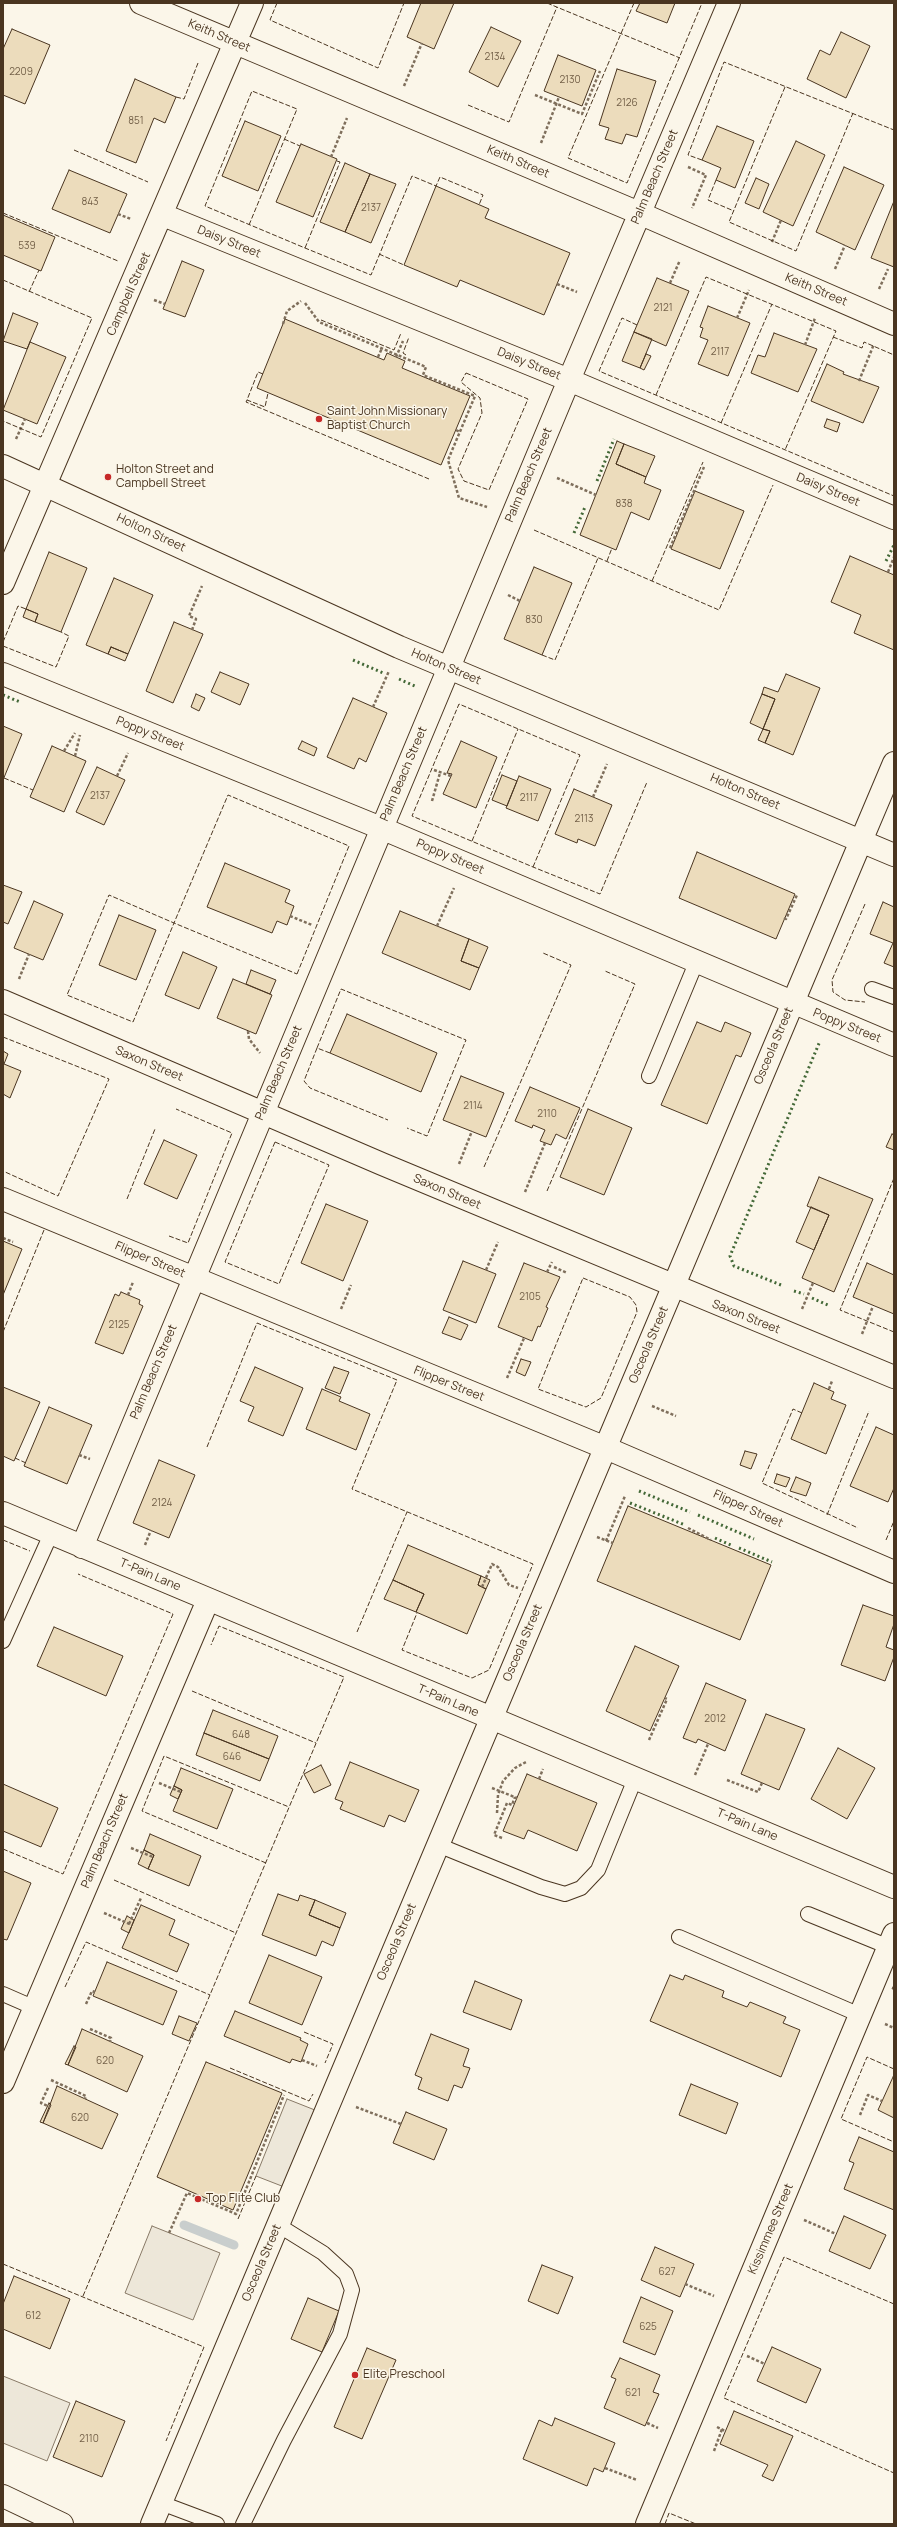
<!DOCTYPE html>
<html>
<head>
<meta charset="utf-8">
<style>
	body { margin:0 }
	#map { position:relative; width:897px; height:2527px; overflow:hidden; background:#fbf6e9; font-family:Manrope,sans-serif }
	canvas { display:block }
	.frame { position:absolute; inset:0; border:4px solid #4a3520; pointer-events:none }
</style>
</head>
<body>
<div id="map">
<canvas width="897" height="2527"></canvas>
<div class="frame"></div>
</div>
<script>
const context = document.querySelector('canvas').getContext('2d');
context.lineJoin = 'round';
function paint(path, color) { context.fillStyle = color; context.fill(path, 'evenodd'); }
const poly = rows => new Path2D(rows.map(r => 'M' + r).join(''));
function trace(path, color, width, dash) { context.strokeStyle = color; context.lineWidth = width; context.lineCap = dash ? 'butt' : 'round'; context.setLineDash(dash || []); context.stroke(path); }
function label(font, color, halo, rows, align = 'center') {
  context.font = font + ' Manrope,sans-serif'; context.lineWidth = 3; context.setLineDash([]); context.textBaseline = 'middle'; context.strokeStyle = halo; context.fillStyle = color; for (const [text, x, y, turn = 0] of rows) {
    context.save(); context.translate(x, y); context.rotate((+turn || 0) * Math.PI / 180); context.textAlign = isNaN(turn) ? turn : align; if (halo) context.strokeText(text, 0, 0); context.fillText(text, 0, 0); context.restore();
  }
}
const parking = poly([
	[287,2099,325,2114,292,2190,256,2176,287,2099],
	[152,2226,220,2253,193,2320,125,2293,152,2226],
	[3,2376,70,2403,47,2461,3,2443,3,2376]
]);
const stream = poly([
	[184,2225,234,2245]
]);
const building = poly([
	[421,3,454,3,434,49,407,37,421,3],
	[640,3,675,3,667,23,636,11,640,3],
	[491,27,521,41,498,87,469,72,491,27],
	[12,29,50,45,25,104,3,95,3,49,12,29],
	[841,32,870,46,846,98,807,79,820,50,830,55,841,32],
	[558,55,596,70,582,106,544,91,558,55],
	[617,69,656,81,637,137,626,134,622,144,605,139,609,128,599,125,617,69],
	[135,79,176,97,165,123,154,118,136,163,106,151,135,79],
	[245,121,281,136,258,191,222,176,245,121],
	[717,126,754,141,735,188,716,180,721,168,702,160,717,126],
	[796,141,825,155,793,226,763,212,796,141],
	[301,144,337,159,313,217,276,202,301,144],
	[345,163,370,174,345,232,320,222,345,163],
	[844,167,884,185,855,250,816,232,844,167],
	[69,170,127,194,110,233,52,209,69,170],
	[370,174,396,184,371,243,345,232,370,174],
	[756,178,769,184,759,209,745,203,756,178],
	[436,186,489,209,485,218,570,253,544,315,460,280,457,287,404,265,436,186],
	[894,201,894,267,871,258,894,201],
	[3,215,55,237,41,271,3,255,3,215],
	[182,261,204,270,185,317,163,309,182,261],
	[657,278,689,291,666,346,634,332,657,278],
	[708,306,750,323,728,376,698,364,708,340,700,337,703,328,700,327,708,306],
	[13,313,38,323,27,349,3,341,13,313],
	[285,319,384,360,387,353,405,361,402,368,470,396,441,465,257,388,285,319],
	[634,332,652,339,640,368,622,361,634,332],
	[774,333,817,349,798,392,751,373,758,355,765,357,774,333],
	[30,342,66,357,37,424,3,410,30,342],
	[646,354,651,356,644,370,640,368,646,354],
	[827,364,844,372,843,374,879,387,863,423,811,401,827,364],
	[827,419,840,423,837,432,824,427,827,419],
	[617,441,624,444,616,464,646,477,644,483,661,490,649,520,631,512,616,550,580,535,617,441],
	[624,444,655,456,646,477,616,464,624,444],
	[695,491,744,511,720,569,671,549,695,491],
	[49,552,87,568,61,632,35,622,38,614,26,609,49,552],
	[850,556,894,575,894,650,854,633,861,615,831,602,850,556],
	[534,567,572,583,542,655,504,639,534,567],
	[114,578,153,595,128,654,111,647,108,654,86,645,114,578],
	[26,609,38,614,35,622,23,617,26,609],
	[174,622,203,634,173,703,146,691,174,622],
	[111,647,128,654,125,661,108,654,111,647],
	[220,672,249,684,240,705,211,692,220,672],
	[786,674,820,688,793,755,765,743,770,731,763,729,775,699,762,694,764,687,778,692,786,674],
	[196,694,205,698,199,711,191,707,196,694],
	[762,694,775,699,763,729,750,723,762,694],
	[353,698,387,713,366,762,359,758,354,769,327,757,353,698],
	[3,726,22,734,3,780,3,726],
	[763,729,770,731,765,743,758,740,763,729],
	[302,741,317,748,314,756,298,749,302,741],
	[461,741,497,757,476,808,443,794,452,774,447,773,461,741],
	[52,746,86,761,64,812,30,797,52,746],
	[97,767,125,780,104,825,76,812,97,767],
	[502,775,517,781,507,806,492,800,502,775],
	[519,776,551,789,538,821,506,808,519,776],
	[574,789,612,805,595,846,578,839,577,843,555,834,574,789],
	[697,852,795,894,776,939,679,898,697,852],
	[225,863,290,890,285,902,294,906,287,925,277,921,272,933,207,907,225,863],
	[3,885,22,892,8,924,3,922,3,885],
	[34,901,63,914,43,960,14,948,34,901],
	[883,902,894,907,894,967,884,963,893,943,870,934,883,902],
	[400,911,469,939,461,961,479,968,470,990,382,953,400,911],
	[119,915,156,930,136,980,99,965,119,915],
	[469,939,488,947,479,968,461,961,469,939],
	[183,952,217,967,199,1009,165,995,183,952],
	[251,970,276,980,270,994,246,984,251,970],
	[233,979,272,995,256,1034,217,1018,233,979],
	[347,1014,437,1053,421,1092,330,1053,347,1014],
	[697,1022,721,1032,725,1022,751,1033,741,1057,736,1055,707,1124,661,1105,697,1022],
	[3,1051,8,1054,4,1064,21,1071,10,1098,3,1094,3,1051],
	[461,1076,504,1093,486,1137,443,1120,461,1076],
	[530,1087,580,1108,566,1139,556,1134,551,1145,540,1141,545,1130,533,1125,532,1128,515,1121,530,1087],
	[588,1109,632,1128,604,1195,560,1177,588,1109],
	[892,1134,894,1135,894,1150,886,1147,892,1134],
	[164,1140,197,1155,177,1199,144,1184,164,1140],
	[819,1177,873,1199,834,1292,802,1278,829,1215,807,1206,819,1177],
	[326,1204,368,1221,343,1281,301,1263,326,1204],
	[811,1207,829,1215,814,1250,796,1242,811,1207],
	[3,1241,22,1249,3,1295,3,1241],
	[463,1261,496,1274,476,1323,443,1310,463,1261],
	[524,1263,560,1277,546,1307,548,1308,540,1327,538,1326,532,1341,498,1327,524,1263],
	[867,1263,894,1275,894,1314,853,1297,867,1263],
	[121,1292,140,1300,139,1304,143,1306,123,1354,95,1343,115,1294,119,1296,121,1292],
	[449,1317,468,1325,461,1340,442,1333,449,1317],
	[521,1359,531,1362,525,1376,516,1372,521,1359],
	[255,1367,303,1388,283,1436,248,1421,254,1407,240,1401,255,1367],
	[334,1367,349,1372,340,1394,325,1388,334,1367],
	[814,1383,834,1392,831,1399,846,1405,826,1454,791,1439,814,1383],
	[3,1387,40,1402,14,1461,3,1456,3,1387],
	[322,1389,341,1397,339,1401,370,1414,356,1450,306,1429,322,1389],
	[49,1407,92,1425,67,1484,24,1466,49,1407],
	[876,1427,894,1435,894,1488,888,1502,850,1486,876,1427],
	[745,1451,757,1454,751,1469,740,1465,745,1451],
	[159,1460,195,1475,169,1538,133,1523,159,1460],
	[777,1474,790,1478,786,1487,774,1483,777,1474],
	[796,1477,811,1483,806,1496,790,1491,796,1477],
	[628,1506,771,1565,740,1640,597,1581,628,1506],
	[408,1545,481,1576,478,1585,486,1589,467,1634,416,1612,424,1594,393,1580,408,1545],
	[481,1576,490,1580,486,1589,478,1585,481,1576],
	[393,1580,424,1594,416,1612,384,1599,393,1580],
	[863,1605,894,1616,894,1624,886,1647,894,1650,894,1657,885,1681,841,1665,863,1605],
	[54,1627,123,1656,106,1696,37,1666,54,1627],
	[635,1646,679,1666,650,1731,606,1711,635,1646],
	[706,1683,746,1700,725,1751,698,1739,696,1743,683,1738,706,1683],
	[213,1710,278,1736,269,1759,204,1733,213,1710],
	[766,1714,805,1729,779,1790,741,1774,766,1714],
	[204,1733,269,1759,260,1781,196,1755,204,1733],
	[838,1748,875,1768,847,1819,811,1799,838,1748],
	[350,1762,419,1790,405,1822,389,1815,384,1827,340,1809,343,1802,335,1799,350,1762],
	[321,1765,331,1785,314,1793,304,1774,321,1765],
	[181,1768,233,1789,217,1829,173,1811,182,1790,174,1786,181,1768],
	[527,1774,597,1803,577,1851,528,1830,524,1839,503,1831,527,1774],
	[3,1784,58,1808,41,1847,3,1831,3,1784],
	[174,1786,182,1790,178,1799,170,1795,174,1786],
	[150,1834,201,1856,189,1886,148,1869,154,1855,144,1850,150,1834],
	[144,1850,154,1855,148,1869,138,1864,144,1850],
	[3,1871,31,1883,7,1940,3,1939,3,1871],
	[278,1894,298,1901,300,1895,315,1900,309,1915,340,1928,333,1946,322,1941,316,1956,262,1935,278,1894],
	[315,1900,346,1913,340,1928,309,1915,315,1900],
	[141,1905,175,1920,169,1935,189,1944,177,1972,122,1948,141,1905],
	[127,1916,134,1920,129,1933,121,1929,127,1916],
	[269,1955,322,1977,302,2025,249,2003,269,1955],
	[107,1962,177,1991,163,2025,93,1996,107,1962],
	[670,1975,683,1980,685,1975,724,1991,722,1997,747,2007,750,2002,786,2017,783,2023,800,2030,781,2077,650,2021,670,1975],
	[475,1981,522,2000,511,2030,463,2012,475,1981],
	[235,2011,301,2038,300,2040,308,2044,301,2062,292,2059,290,2063,224,2036,235,2011],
	[179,2016,197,2023,189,2041,172,2034,179,2016],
	[82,2029,143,2056,127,2092,68,2065,82,2029],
	[431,2034,469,2049,463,2066,470,2068,462,2088,454,2085,448,2101,418,2089,422,2078,415,2075,431,2034],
	[74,2046,76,2047,68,2065,65,2064,74,2046],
	[206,2062,282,2093,233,2210,157,2177,206,2062],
	[893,2077,894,2078,894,2118,878,2110,893,2077],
	[691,2084,738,2103,726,2134,679,2115,691,2084],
	[57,2086,118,2114,102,2149,43,2123,57,2086],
	[49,2103,51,2105,43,2123,40,2122,49,2103],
	[406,2112,447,2129,434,2160,393,2143,406,2112],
	[859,2137,894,2152,894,2210,844,2189,854,2163,849,2161,859,2137],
	[844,2216,886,2235,870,2269,829,2251,844,2216],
	[655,2247,694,2264,680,2297,641,2280,655,2247],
	[542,2265,573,2277,558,2314,528,2301,542,2265],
	[14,2276,70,2299,50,2349,3,2329,3,2304,14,2276],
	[641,2297,673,2311,655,2355,623,2342,641,2297],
	[308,2298,339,2311,322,2352,291,2339,308,2298],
	[772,2347,821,2369,806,2403,757,2381,772,2347],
	[367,2348,396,2360,362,2439,334,2427,367,2348],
	[620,2358,660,2375,653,2392,659,2394,645,2426,604,2408,616,2379,611,2377,620,2358],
	[76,2401,125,2421,102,2477,53,2457,76,2401],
	[734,2411,793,2436,773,2481,762,2476,768,2465,720,2444,734,2411],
	[555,2418,615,2443,603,2472,594,2468,587,2486,523,2459,539,2420,552,2426,555,2418]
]);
const path = poly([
	[404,86,422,43],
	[535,95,582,114,600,71],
	[541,143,559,97],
	[331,157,347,118],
	[688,167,706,175,692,208],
	[118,214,131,219],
	[772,242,781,220],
	[835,269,845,245],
	[670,283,680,260],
	[557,284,577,292],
	[879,289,888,269],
	[154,300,165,304],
	[305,303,319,322,426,367,423,375,475,396,448,460,459,498,487,507],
	[737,318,749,290],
	[283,324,287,311,301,301],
	[805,345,815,318],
	[378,357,382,348],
	[396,357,403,341],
	[859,381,874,344],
	[456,430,460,432],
	[16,439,25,419],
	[557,478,596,495],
	[670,548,704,467],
	[888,572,894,557],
	[508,595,520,601],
	[192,630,196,619,189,616,202,586],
	[373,707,389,671],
	[64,751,75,733],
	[75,756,80,735],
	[434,770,451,776],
	[117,776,128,753],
	[593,797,607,764],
	[432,801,440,773],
	[290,916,312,925],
	[784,918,786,919,797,895],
	[437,926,454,888],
	[19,979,29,954],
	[248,1031,249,1039,260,1053],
	[459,1164,472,1131],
	[525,1192,545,1143],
	[3,1238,13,1242],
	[554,1267,567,1273],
	[486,1270,498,1242],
	[547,1272,552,1262],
	[128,1295,133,1282],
	[341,1309,351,1285],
	[802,1309,813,1283],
	[862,1334,873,1306],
	[507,1378,524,1338],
	[829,1389,832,1381],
	[652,1406,676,1416],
	[79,1455,90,1459],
	[688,1528,711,1540],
	[597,1537,613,1543],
	[606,1541,625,1496],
	[145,1545,151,1530],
	[482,1587,492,1564,498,1567,509,1585,518,1588],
	[649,1740,667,1699,665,1698],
	[695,1775,708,1744],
	[539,1779,543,1769],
	[727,1780,758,1792,762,1783],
	[159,1783,181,1792],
	[492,1788,517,1798],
	[497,1813,498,1795,503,1781,515,1768,526,1762],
	[502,1838,494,1835,507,1803,512,1805,515,1797],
	[131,1848,153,1857],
	[104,1913,132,1925],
	[129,1924,141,1898],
	[86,2004,92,1991,95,1992],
	[885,2024,894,2028],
	[90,2029,111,2038,110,2042],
	[302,2060,317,2066],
	[51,2080,86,2096,85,2099],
	[48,2088,41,2103,50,2107],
	[356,2107,401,2124],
	[860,2115,868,2095,882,2101],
	[804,2220,836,2234],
	[169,2233,187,2193,236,2214,284,2095],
	[685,2284,714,2296],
	[747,2356,765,2364],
	[647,2423,658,2428],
	[717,2427,725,2431],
	[714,2451,722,2429],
	[605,2468,637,2480]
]);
const service = poly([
	[872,989,894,997],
	[649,1076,696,963],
	[3,1641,51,1534],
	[438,1845,541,1887,565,1894,581,1888,598,1870,635,1779],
	[808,1914,889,1947],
	[679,1937,860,2015],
	[3,1994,35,2008],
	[161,2503,217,2524],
	[243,2524,284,2440,340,2334,352,2290,346,2274,323,2253,278,2225]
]);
const minor = poly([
	[141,3,639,213,894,324],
	[163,215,569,380,894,518],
	[3,583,252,3],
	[3,674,381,828,894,1045],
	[861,841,894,763],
	[3,1001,382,1164,894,1377],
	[3,1199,606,1448,894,1572],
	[3,1513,894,1887],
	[82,1547,569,380,729,3],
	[3,2082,208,1600],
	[3,2496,62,2524],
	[647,2524,894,1934]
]);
const tertiary = poly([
	[3,466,399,647,894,855],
	[152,2524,861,841]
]);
const hedge = poly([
	[597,481,614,439],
	[574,533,585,507],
	[886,561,894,545],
	[353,660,383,673],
	[399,679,415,686],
	[3,695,20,702],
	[781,1285,734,1266,730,1256,820,1041],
	[794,1291,804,1294],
	[812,1298,828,1305],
	[639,1491,690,1512],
	[630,1503,685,1525],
	[698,1515,754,1539],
	[715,1538,731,1545],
	[739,1548,772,1562]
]);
const fence = poly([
	[277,3,270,20,378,68,404,3],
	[547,3,680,58],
	[634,3,568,158,627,183,702,3],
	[785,87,729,222,796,251,853,113],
	[176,97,184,99,198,63],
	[468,105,509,122,557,7],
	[284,139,300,146],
	[74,150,148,182],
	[702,160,688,155,724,62,894,130],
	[716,180,708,200,734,211],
	[3,213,118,261],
	[249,225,297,109,252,91,205,206,305,248,371,275,412,176,436,186,440,177,483,195,479,205],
	[305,248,340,162,337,161],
	[379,254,404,265],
	[3,280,92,318,41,437,3,421],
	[29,292,39,270],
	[321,320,394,350,401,333],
	[637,325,622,318,599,371,894,496],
	[833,337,862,348,864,342,894,355],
	[406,355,403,353,409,337],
	[466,373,528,399,489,490,464,481,458,469,482,413,480,398,461,382,466,373],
	[263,374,258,372,247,400,265,407,268,393],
	[656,395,706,277,836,331,785,450],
	[247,400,246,402,429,479],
	[721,423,772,304],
	[534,530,719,610,773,485],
	[607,561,612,548],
	[652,581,703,462],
	[3,642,18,606,26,609],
	[3,646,56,667,69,636,61,632],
	[542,655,555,660,598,558],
	[4,778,33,790],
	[472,841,518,729],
	[533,867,580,755,459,704,412,816,533,867,600,894,647,782],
	[865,904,832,980,833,992,845,1000,865,1002],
	[297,974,349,846,228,795,174,923,133,1022,67,995,109,895,174,923,297,974],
	[3,1037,109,1079,58,1196,3,1171],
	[317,1048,304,1081,310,1088,388,1120],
	[330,1053,317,1048,341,989,466,1040,427,1136,407,1128],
	[275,1142,329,1165,279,1284,225,1262,275,1142],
	[484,1167,571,965,543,953],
	[894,1178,840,1310,894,1332],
	[547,1191,635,984,605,971],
	[127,1199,155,1129],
	[169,1236,188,1243,232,1133,176,1109],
	[583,1278,630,1297,636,1305,637,1312,601,1398,586,1407,538,1389,583,1278],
	[3,1332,44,1230],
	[802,1413,793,1409,762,1483,858,1528],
	[207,1447,257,1323,397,1380,352,1489,533,1564,489,1670,472,1678,402,1650,417,1613],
	[15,1458,26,1463],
	[827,1515,869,1411],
	[3,1540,30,1551],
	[886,1540,894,1521],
	[357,1632,407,1512],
	[192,1691,316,1743],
	[3,1849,63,1874,173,1614,78,1574],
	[266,1863,142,1811,164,1756,289,1807],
	[114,1880,236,1933],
	[894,1985,892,1989,894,1990],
	[65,1987,86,1942,210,1995],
	[304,2032,333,2044,325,2063],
	[230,2068,309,2101,313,2094],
	[894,2069,867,2057,841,2119,894,2142],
	[238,2219,256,2176],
	[3,2264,204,2347,166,2441],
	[83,2296,344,1677,219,1626,211,1645],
	[894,2304,784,2257,724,2398,894,2473],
	[665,2524,669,2513,696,2524]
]);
const markers = [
	[319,419,4,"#c62828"],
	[108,477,4,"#c62828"],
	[198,2199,4,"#c62828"],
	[355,2375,4,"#c62828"]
];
const numberNames = [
	["2134",495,57],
	["2209",21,72],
	["2130",570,80],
	["2126",627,103],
	["851",136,121],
	["843",90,202],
	["2137",371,208],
	["539",27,246],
	["2121",663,308],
	["2117",720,352],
	["838",624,504],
	["830",534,620],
	["2137",100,796],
	["2117",529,798],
	["2113",584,819],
	["2114",473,1106],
	["2110",547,1114],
	["2105",530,1297],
	["2125",119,1325],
	["2124",162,1503],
	["2012",715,1719],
	["648",241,1735],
	["646",232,1757],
	["620",105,2061],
	["620",80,2118],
	["627",667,2272],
	["612",33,2316],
	["625",648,2327],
	["621",633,2393],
	["2110",89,2439]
];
const streetNames = [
	["Keith Street",219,36,23],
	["Keith Street",518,162,23],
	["Palm Beach Street",655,177,-67],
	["Daisy Street",229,242,22],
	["Keith Street",816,290,23],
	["Campbell Street",129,294,-66],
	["Daisy Street",529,364,22],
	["Palm Beach Street",529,475,-67],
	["Daisy Street",828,490,23],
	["Holton Street",151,533,25],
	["Holton Street",446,667,23],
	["Poppy Street",150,734,22],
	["Palm Beach Street",404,774,-67],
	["Holton Street",745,792,23],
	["Poppy Street",450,857,23],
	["Poppy Street",847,1026,22],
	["Osceola Street",774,1046,-67],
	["Saxon Street",149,1064,23],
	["Palm Beach Street",279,1073,-67],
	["Saxon Street",447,1192,23],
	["Flipper Street",150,1260,23],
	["Saxon Street",746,1317,22],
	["Osceola Street",649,1345,-67],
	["Palm Beach Street",154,1372,-67],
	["Flipper Street",449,1384,22],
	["Flipper Street",748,1509,24],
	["T-Pain Lane",150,1575,23],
	["Osceola Street",523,1643,-67],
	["T-Pain Lane",448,1701,23],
	["T-Pain Lane",747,1825,23],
	["Palm Beach Street",105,1841,-67],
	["Osceola Street",397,1942,-67],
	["Kissimmee Street",771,2229,-67],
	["Osceola Street",262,2263,-67]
];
const poiNames = [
	["Saint John Missionary",327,412],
	["Baptist Church",327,426],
	["Holton Street and",116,470],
	["Campbell Street",116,484],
	["Top Flite Club",206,2199],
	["Elite Preschool",363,2375]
];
paint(parking, '#ede7d9');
trace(parking, '#887966', 1);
trace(stream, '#c9cecd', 9);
paint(building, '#ecdcbc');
trace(building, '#4a3520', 1);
trace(service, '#4a3520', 16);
trace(minor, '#4a3520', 24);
trace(tertiary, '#4a3520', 24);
trace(path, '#7f6f5c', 2.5, [3, 2]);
trace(service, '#fbf6e9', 14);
trace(minor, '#fbf6e9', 22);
trace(tertiary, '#fbf6e9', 22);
trace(hedge, '#436837', 3, [2, 3]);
trace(fence, '#4a3520', 1, [5, 2]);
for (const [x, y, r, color] of markers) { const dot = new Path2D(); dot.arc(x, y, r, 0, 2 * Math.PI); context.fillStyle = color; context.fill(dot); trace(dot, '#fbf6e9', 1.5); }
label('10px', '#725f47', null, numberNames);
label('12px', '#4a3520', '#fbf6e9', streetNames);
label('12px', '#4a3520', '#fbf6e9', poiNames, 'left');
</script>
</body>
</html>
